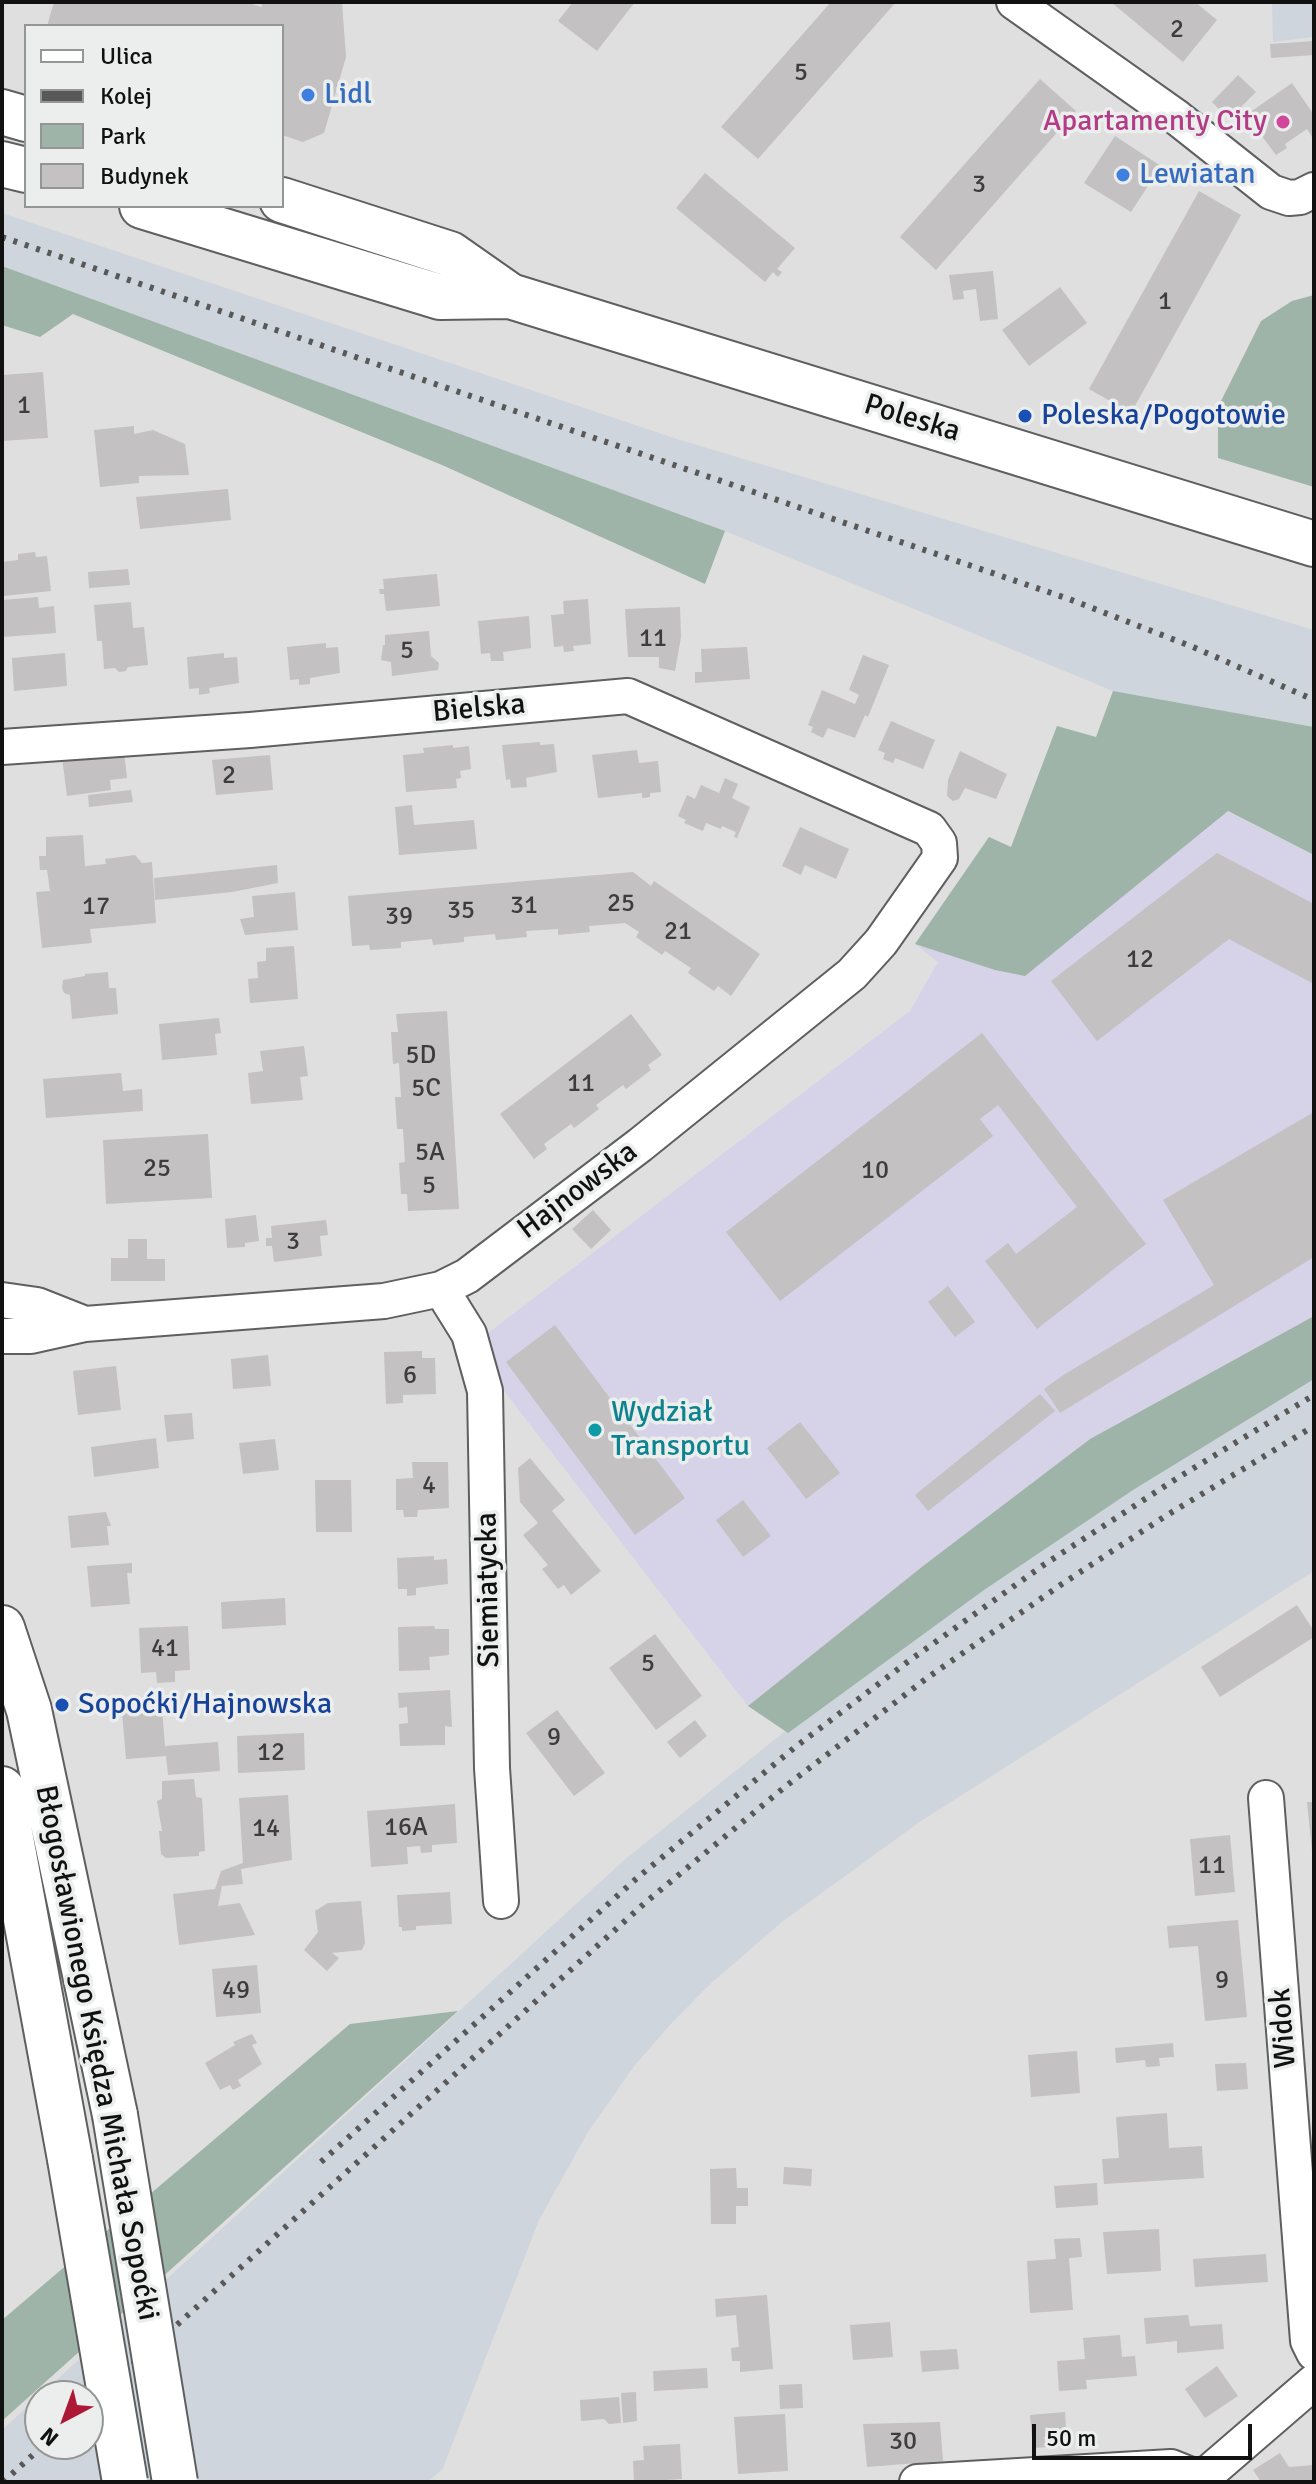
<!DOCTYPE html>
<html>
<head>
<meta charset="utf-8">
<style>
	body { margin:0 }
	#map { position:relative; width:1316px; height:2484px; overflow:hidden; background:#dfdfe0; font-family:Signika,sans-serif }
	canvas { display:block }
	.frame { position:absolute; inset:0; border:4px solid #111; pointer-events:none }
	.legend { position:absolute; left:24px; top:24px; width:260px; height:184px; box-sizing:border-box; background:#eceded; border:2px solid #949595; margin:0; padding:10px 14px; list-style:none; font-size:24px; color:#111 }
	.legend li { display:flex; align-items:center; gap:16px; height:40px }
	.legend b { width:40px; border:2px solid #949595 }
	.north { position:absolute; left:24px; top:2380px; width:80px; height:80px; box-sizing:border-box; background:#eceded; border:2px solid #949595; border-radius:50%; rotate:221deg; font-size:22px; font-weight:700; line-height:32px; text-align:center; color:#111 }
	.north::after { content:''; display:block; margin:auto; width:28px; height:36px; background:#ad1836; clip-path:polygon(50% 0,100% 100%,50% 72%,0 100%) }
	.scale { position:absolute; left:1032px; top:2424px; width:220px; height:36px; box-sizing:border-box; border:4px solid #111; border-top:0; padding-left:10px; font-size:24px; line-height:28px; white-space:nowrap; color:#111; -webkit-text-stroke:6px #eceded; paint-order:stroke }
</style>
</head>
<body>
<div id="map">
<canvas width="1316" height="2484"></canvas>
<div class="frame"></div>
<ul class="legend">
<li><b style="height:10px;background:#fff"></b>Ulica</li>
<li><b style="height:10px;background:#585859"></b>Kolej</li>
<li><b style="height:22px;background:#9fb4a8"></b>Park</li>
<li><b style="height:22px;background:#c3c1c2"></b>Budynek</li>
</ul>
<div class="north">N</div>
<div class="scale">50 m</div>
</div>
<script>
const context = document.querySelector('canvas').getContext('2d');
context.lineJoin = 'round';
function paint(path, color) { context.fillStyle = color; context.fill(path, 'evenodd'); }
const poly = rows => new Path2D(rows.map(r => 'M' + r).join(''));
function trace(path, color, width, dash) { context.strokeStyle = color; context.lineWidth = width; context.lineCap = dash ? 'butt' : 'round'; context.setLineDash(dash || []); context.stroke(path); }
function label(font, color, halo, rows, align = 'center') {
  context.font = font + ' Signika,sans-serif'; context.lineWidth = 7; context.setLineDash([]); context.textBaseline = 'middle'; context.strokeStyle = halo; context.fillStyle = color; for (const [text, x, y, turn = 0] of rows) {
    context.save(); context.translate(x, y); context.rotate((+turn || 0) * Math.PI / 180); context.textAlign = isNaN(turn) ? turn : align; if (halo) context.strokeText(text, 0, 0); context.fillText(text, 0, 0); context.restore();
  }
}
const commercial = poly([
	[1057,726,1314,855,1314,1316,1090,1439,923,1566,748,1706,501,1387,488,1333,910,1011,938,962,915,944,989,837,1011,847]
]);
const built = poly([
	[1272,2,1314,2,1314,37,1273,42],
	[2,213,677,439,1314,630,1314,727,1113,691,725,531,2,266],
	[1314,1369,1314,1571,921,1821,783,1921,708,1986,670,2025,635,2065,588,2132,539,2220,443,2468,428,2482,2,2482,2,2430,623,1861,799,1720,967,1593],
	[40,2396,88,2396,88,2444,40,2444]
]);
const green = poly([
	[2,266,725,531,705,584,442,465,73,314,40,337,2,325],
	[1314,295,1314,487,1218,458,1218,407,1261,321,1292,301],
	[1113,691,1314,727,1314,855,1228,811,1025,976,995,970,915,944,989,837,1011,847,1057,726,1096,737],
	[1314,1316,1314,1379,1133,1490,984,1590,788,1733,748,1706,923,1566,1090,1439],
	[458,2011,237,2210,2,2421,2,2320,350,2024]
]);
const building = poly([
	[54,2,245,2,262,7,261,2,342,2,346,57,324,133,303,142,282,135,282,26,47,26],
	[573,2,635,2,597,51,558,21],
	[831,2,896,2,758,159,721,127],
	[1111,2,1195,2,1217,20,1183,62],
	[1314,41,1314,55,1271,58,1270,44],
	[1238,75,1256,92,1229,119,1212,102],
	[1040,79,1076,111,936,270,900,237],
	[1292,83,1314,115,1314,136,1312,137,1307,129,1285,144,1287,148,1276,155,1246,115],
	[1115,136,1161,166,1131,212,1084,183],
	[705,173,795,248,777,269,782,272,778,277,773,272,765,282,676,208],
	[1199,191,1241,215,1131,413,1089,389],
	[993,271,998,319,980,321,976,289,963,291,964,299,953,300,949,275],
	[1060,287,1087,323,1029,366,1002,330],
	[43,372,48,438,2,441,2,375],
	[134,426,134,434,153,430,185,444,189,475,139,476,139,483,100,487,94,430],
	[228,489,231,520,140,529,136,497],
	[35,552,36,557,47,556,51,591,4,596,2,562,18,560,18,554],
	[128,569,130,585,89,588,88,572],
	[437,574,440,606,386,611,384,594,380,594,379,589,384,589,383,579],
	[38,597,39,608,54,606,56,633,2,637,2,600],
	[588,599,591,644,573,646,574,651,564,652,563,646,554,647,551,615,564,614,563,601],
	[131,602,133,628,144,627,148,665,128,667,126,671,119,672,115,668,104,669,102,641,97,641,94,605],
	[680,607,681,637,675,671,659,668,659,657,628,657,625,609],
	[529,616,531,648,503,652,504,661,491,661,490,653,481,654,478,621],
	[429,631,431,656,439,663,438,670,392,676,391,662,381,660,383,645,385,645,385,635],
	[326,643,326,648,338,647,340,673,310,678,310,684,299,685,299,679,290,680,287,647],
	[747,647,750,679,695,683,695,672,702,672,701,649],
	[65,653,67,686,14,691,12,658],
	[224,653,224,658,237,657,239,683,209,688,210,693,199,695,199,688,189,689,187,657],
	[863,655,889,665,868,717,865,715,855,738,828,728,823,738,811,732,813,727,808,725,822,690,855,704,859,695,849,690],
	[891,721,935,740,923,769,895,758,893,763,883,759,885,753,878,750],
	[540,742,540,745,554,744,557,772,526,778,527,787,511,788,510,779,506,780,502,745],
	[453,745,453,748,469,746,471,769,460,771,461,778,456,779,457,788,406,792,403,755,424,753,423,748],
	[637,750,639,763,658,761,661,792,650,793,650,797,642,798,642,793,598,798,592,755],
	[124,751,127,778,110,780,111,790,67,796,62,757],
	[960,751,1007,774,996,799,965,788,959,799,953,801,947,796,948,780],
	[270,755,273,790,216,795,212,760],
	[725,778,738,784,732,798,750,807,737,838,734,837,736,832,722,826,721,829,706,823,703,831,684,823,686,820,678,816,687,795,695,799,701,785,719,793],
	[131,790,133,802,89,807,88,795],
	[412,805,414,825,474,820,477,849,399,855,395,807],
	[800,827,849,849,836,879,805,865,801,875,782,866],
	[83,835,85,866,106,864,105,859,135,855,142,863,152,862,156,923,90,929,92,943,42,948,36,892,50,891,47,870,40,870,39,856,46,856,46,837],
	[1217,853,1314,904,1314,984,1229,939,1097,1041,1051,981],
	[277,865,278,883,232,892,155,900,154,878],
	[633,872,651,886,654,881,760,954,731,996,718,986,714,991,688,973,691,968,665,951,662,955,636,937,639,932,625,923,589,926,590,932,558,935,558,929,526,931,527,937,496,940,495,934,464,937,464,942,433,945,432,939,401,942,401,948,370,950,369,945,352,946,348,896],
	[295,892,298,930,245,935,240,919,254,917,252,896],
	[294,946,298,999,250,1003,248,979,258,978,257,962,266,961,266,948],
	[108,972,109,988,116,988,118,1014,72,1019,70,995,64,993,62,988,63,980,85,976,85,974],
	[447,1011,459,1209,408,1211,407,1194,401,1194,399,1163,405,1162,403,1129,397,1129,395,1097,401,1097,399,1063,393,1064,391,1032,398,1032,396,1014],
	[631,1014,662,1055,648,1065,651,1070,626,1089,623,1085,596,1105,599,1109,574,1128,571,1124,544,1144,547,1149,534,1159,500,1114],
	[219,1018,221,1033,215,1034,217,1055,162,1060,159,1024],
	[982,1033,1146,1244,1037,1329,985,1261,1008,1243,1016,1254,1077,1207,998,1105,980,1119,993,1136,780,1301,726,1232],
	[304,1046,308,1076,300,1077,303,1100,251,1104,248,1073,263,1071,260,1051],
	[121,1073,123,1091,142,1089,143,1111,46,1118,43,1079],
	[1314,1112,1314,1257,1060,1413,1044,1389,1065,1374,1214,1285,1163,1200],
	[208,1134,212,1198,106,1204,103,1140],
	[593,1210,611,1230,591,1249,572,1229],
	[256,1215,259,1241,245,1243,245,1247,227,1248,225,1219],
	[326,1220,328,1235,320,1236,322,1256,274,1262,272,1246,266,1246,266,1238,272,1238,271,1226],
	[128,1239,147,1239,147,1259,165,1259,165,1281,111,1281,111,1258,128,1258],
	[948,1286,975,1322,955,1337,928,1302],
	[555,1325,685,1498,635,1535,506,1362],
	[422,1351,422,1358,435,1358,436,1394,403,1395,403,1403,386,1404,384,1352],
	[268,1355,271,1386,233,1389,231,1359],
	[116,1366,121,1410,78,1415,73,1371],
	[1040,1394,1055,1411,928,1511,915,1495],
	[192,1413,194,1439,167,1442,164,1415],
	[800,1422,840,1473,806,1499,767,1448],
	[156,1438,159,1468,94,1477,91,1447],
	[275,1439,279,1470,243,1474,239,1443],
	[530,1458,565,1500,552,1511,601,1571,571,1595,564,1585,558,1589,542,1569,548,1565,523,1535,538,1523,520,1502,518,1468],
	[412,1462,448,1462,449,1508,418,1510,417,1517,404,1517,403,1510,396,1510,396,1479,413,1478],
	[315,1480,351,1480,352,1532,316,1532],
	[743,1500,771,1536,743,1557,716,1520],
	[106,1512,111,1526,107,1526,109,1545,71,1548,68,1516],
	[434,1556,434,1560,447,1559,448,1584,416,1588,416,1595,407,1596,407,1589,398,1589,397,1558],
	[132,1563,132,1573,127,1573,130,1604,91,1607,87,1566],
	[285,1598,286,1625,222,1629,221,1602],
	[1297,1605,1314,1631,1314,1637,1220,1697,1201,1667],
	[188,1626,190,1670,175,1671,175,1682,157,1683,156,1672,141,1673,139,1628],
	[434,1626,435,1629,449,1629,449,1655,429,1657,430,1670,399,1671,398,1627],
	[655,1634,702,1696,656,1730,609,1668],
	[450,1690,452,1727,445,1726,445,1745,400,1746,399,1724,408,1723,407,1707,399,1708,398,1693],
	[162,1709,165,1746,218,1742,220,1771,168,1775,166,1756,126,1759,122,1712],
	[557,1710,605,1773,574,1796,526,1733],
	[695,1720,707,1736,680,1758,667,1742],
	[304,1733,305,1770,238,1773,237,1736],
	[194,1779,196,1797,202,1798,205,1851,199,1852,199,1856,166,1858,161,1854,159,1831,162,1831,157,1801,162,1799,162,1781],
	[288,1795,292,1860,241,1869,243,1884,222,1886,218,1906,240,1903,255,1935,179,1945,173,1894,215,1889,221,1871,243,1863,239,1798],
	[1307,1802,1314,1802,1314,1851,1312,1851],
	[455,1804,457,1843,432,1845,432,1852,421,1853,420,1846,407,1847,408,1864,371,1867,367,1811],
	[1230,1835,1235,1892,1195,1896,1190,1839],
	[450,1892,452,1924,416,1926,416,1930,402,1931,402,1927,399,1927,397,1895],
	[361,1901,365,1943,362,1950,332,1953,339,1958,327,1971,304,1950,318,1932,315,1911,328,1903],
	[1238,1920,1247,2017,1205,2021,1198,1946,1169,1948,1167,1926],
	[257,1965,261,2013,216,2017,212,1969],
	[252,2034,257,2043,252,2045,262,2064,238,2080,241,2086,233,2090,230,2085,220,2090,205,2063,235,2045,233,2042],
	[1173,2043,1174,2057,1159,2058,1160,2066,1146,2067,1145,2060,1116,2063,1115,2048],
	[1077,2051,1080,2093,1031,2097,1028,2055],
	[1246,2063,1248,2089,1217,2091,1215,2064],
	[1167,2113,1169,2148,1202,2146,1204,2178,1104,2184,1102,2159,1119,2158,1116,2117],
	[784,2167,812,2169,811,2186,783,2184],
	[736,2168,737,2188,748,2188,748,2206,736,2206,736,2224,711,2224,710,2169],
	[1097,2183,1098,2205,1056,2208,1054,2186],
	[1159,2229,1161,2271,1107,2274,1103,2232],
	[1080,2238,1082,2257,1069,2258,1073,2310,1030,2313,1027,2261,1056,2259,1054,2239],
	[1266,2254,1268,2282,1195,2287,1193,2259],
	[767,2295,773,2369,740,2372,740,2361,732,2361,731,2348,739,2347,736,2315,716,2317,715,2299],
	[1188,2315,1190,2326,1222,2324,1224,2349,1177,2353,1177,2341,1146,2344,1144,2318],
	[890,2322,893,2357,853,2360,850,2325],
	[1120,2335,1122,2357,1135,2356,1137,2376,1086,2380,1087,2389,1059,2391,1057,2361,1085,2359,1083,2338],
	[957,2349,959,2369,922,2372,920,2351],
	[1217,2366,1238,2396,1205,2418,1185,2389],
	[707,2368,708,2388,654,2391,653,2371],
	[802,2384,803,2408,780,2409,779,2385],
	[636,2392,637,2421,623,2423,621,2393],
	[619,2397,621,2423,609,2424,604,2419,581,2421,580,2400],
	[1065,2412,1067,2446,1033,2448,1030,2415],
	[785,2414,788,2471,738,2474,734,2417],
	[940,2422,943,2461,867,2467,863,2424],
	[680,2444,682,2479,634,2482,633,2461,644,2460,643,2446],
	[1280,2453,1289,2467,1314,2465,1314,2482,1261,2482,1253,2470]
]);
const minor = poly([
	[1014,2,1175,116,1271,192,1289,198,1300,197,1314,190],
	[2,747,250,730,628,696,929,829,939,843,940,858,881,942,852,974,640,1145,467,1276,441,1289,384,1301,85,1324,31,1336,2,1336],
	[441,1289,469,1334,485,1391,492,1768,501,1901],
	[2,1300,37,1305,85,1324],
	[1266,1798,1308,2341,1314,2353],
	[917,2482,1171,2467,1201,2479],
	[1198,2482,1314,2382]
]);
const tertiary = poly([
	[2,1628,29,1710,115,2115],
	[2,1789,70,2159]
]);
const secondary = poly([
	[2,112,26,119],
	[2,164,26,170],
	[282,200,450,254,510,296],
	[142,206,440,297,510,296,1314,544]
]);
const rail = poly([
	[2,237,1069,599,1193,647,1314,700],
	[321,2162,636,1879,794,1748,906,1663,1045,1564,1179,1477,1314,1395],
	[88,2405,646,1902,786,1786,927,1678,1062,1584,1164,1517,1314,1426],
	[3,2482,45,2444]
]);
const tertiaryBridge = poly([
	[115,2115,175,2482],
	[70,2159,125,2482]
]);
const markers = [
	[308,95,8,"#3f7fe0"],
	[1283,122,8,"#d1479c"],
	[1123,175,8,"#3f7fe0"],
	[1025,416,8,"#1a4fb4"],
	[595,1430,8,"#0f9aa8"],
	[62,1705,8,"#1a4fb4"]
];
const numberNames = [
	["2",1177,30],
	["5",801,73],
	["3",979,185],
	["1",1165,302],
	["1",24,406],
	["11",653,639],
	["5",407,651],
	["2",229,776],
	["25",621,904],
	["31",524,906],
	["17",96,907],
	["35",461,911],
	["39",399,917],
	["21",678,932],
	["12",1140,960],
	["5D",421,1056],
	["11",581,1084],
	["5C",426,1089],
	["5A",430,1153],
	["25",157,1169],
	["10",875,1171],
	["5",429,1186],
	["3",293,1242],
	["6",410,1376],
	["4",429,1486],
	["41",165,1649],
	["5",648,1664],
	["9",554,1738],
	["12",271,1753],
	["16A",406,1828],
	["14",266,1829],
	["11",1212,1866],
	["9",1222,1981],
	["49",236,1991],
	["30",903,2442]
];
const shopNames = [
	["Lidl",324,95],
	["Lewiatan",1139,175]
];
const hotelNames = [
	["Apartamenty City",1267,122]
];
const transitNames = [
	["Poleska/Pogotowie",1041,416],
	["Sopoćki/Hajnowska",78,1705]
];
const streetNames = [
	["Poleska",912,419,17],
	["Bielska",479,709,-5],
	["Hajnowska",578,1191,-37],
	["Siemiatycka",489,1590,-91],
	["Widok",1284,2028,-94],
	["Błogosławionego Księdza Michała Sopoćki",96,2053,79]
];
const cultureNames = [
	["Wydział",611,1413],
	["Transportu",611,1447]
];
paint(commercial, '#d6d2e8');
paint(built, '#cfd5dc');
paint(green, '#9fb4a8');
paint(building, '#c3c1c2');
trace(minor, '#5e5f60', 38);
trace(tertiary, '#5e5f60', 48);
trace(secondary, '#5e5f60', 48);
trace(minor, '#fff', 34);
trace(tertiary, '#fff', 44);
trace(secondary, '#fff', 44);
trace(rail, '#585859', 6, [4, 8]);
trace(tertiaryBridge, '#5e5f60', 48, []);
trace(tertiaryBridge, '#fff', 44);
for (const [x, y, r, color] of markers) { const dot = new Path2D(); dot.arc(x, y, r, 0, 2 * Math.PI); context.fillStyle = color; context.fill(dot); trace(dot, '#eceded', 3); }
label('26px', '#3e3d3d', null, numberNames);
label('30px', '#366cbe', '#eceded', shopNames, 'left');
label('30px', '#b23c85', '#eceded', hotelNames, 'right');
label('30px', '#164399', '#eceded', transitNames, 'left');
label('30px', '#111', '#eceded', streetNames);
label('30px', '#0d838f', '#eceded', cultureNames, 'left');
</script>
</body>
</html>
